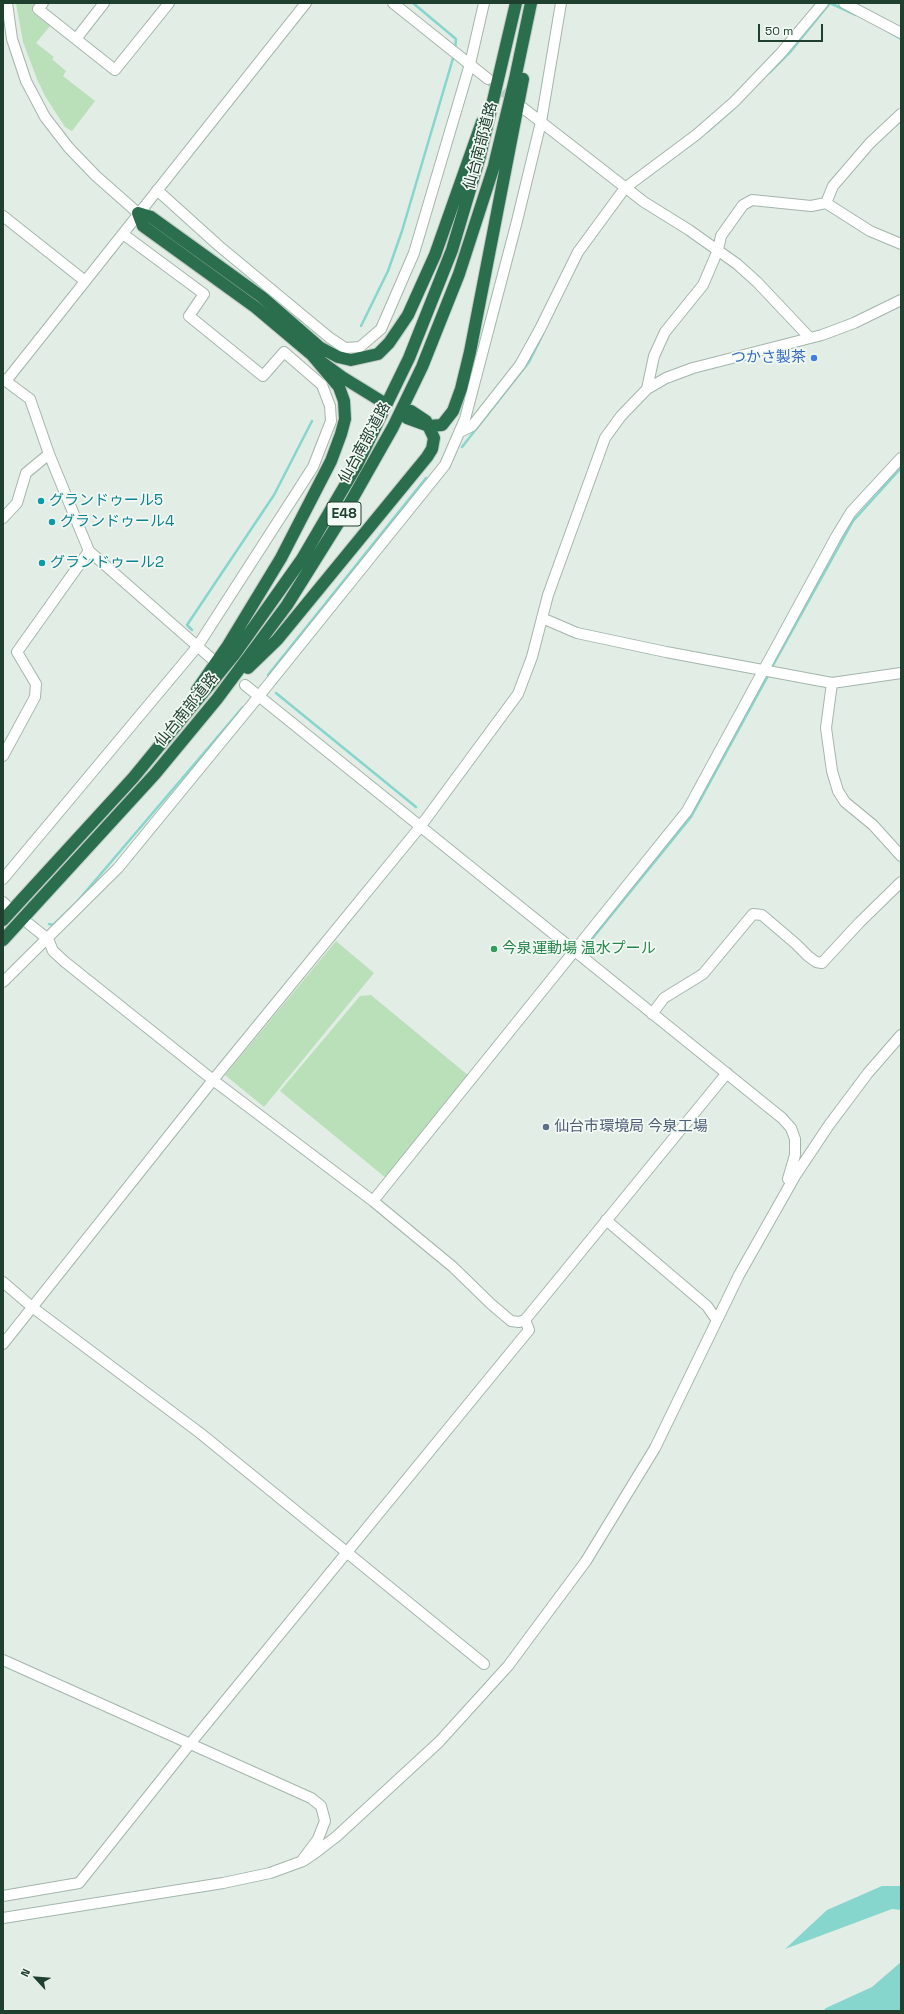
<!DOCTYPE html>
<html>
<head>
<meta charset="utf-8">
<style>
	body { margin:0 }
	#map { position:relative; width:904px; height:2014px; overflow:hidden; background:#e2ede5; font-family:"Space Grotesk",sans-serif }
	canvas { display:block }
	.frame { position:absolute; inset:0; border:4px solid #20402f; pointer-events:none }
	.north { position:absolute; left:16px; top:1958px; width:40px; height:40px; -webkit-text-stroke:3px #f3f9f4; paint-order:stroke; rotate:296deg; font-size:11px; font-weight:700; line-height:16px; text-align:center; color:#20402f }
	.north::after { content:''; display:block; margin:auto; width:14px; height:18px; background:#20402f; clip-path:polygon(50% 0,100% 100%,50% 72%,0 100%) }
	.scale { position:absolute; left:758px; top:24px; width:65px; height:18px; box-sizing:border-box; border:2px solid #20402f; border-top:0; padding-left:5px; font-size:12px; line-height:14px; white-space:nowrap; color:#20402f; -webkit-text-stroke:3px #f3f9f4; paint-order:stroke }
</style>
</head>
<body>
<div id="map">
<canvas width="904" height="2014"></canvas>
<div class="frame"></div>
<div class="north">N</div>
<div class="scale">50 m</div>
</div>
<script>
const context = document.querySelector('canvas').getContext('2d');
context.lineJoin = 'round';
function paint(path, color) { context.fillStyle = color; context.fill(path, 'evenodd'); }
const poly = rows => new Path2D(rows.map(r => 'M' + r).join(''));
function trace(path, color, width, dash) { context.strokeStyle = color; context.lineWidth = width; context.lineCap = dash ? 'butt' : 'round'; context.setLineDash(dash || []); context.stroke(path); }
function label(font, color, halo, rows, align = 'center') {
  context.font = font + ' "Space Grotesk","Noto Sans JP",sans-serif'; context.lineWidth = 3.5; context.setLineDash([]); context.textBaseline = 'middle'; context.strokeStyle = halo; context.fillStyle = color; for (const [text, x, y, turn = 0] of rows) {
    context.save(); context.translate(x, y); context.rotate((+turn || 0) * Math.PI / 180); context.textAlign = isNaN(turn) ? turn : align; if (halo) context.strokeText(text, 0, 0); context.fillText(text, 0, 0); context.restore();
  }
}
const green = poly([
	[16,3,39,3,32,12,50,26,36,43,54,57,52,59,66,71,63,76,95,101,72,131,65,127,45,96,37,79,23,42],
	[336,941,374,973,264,1107,225,1075],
	[371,995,469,1076,386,1178,280,1091,360,996]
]);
const water = poly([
	[882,1886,901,1886,901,1910,892,1909,785,1949,827,1910],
	[901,1962,901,2011,823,2011,826,2008,872,1987]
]);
const stream = poly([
	[413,3,456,39,455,50],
	[889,32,901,39],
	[769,73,791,51,830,3,856,15],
	[708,131,732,110],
	[361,326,388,271,402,231,454,55],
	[462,447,529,362,543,334],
	[192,630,187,625,274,495,312,421],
	[771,669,853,521,901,468],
	[268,675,426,478],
	[276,693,416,807],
	[49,924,53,925,76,903,243,707],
	[587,945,691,817,769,674]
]);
const minorTunnel = poly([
	[491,82,516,102]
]);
const minor = poly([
	[7,3,12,39,26,81,45,117,69,148,96,176,138,213],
	[43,3,38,9,115,70,169,3],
	[393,3,488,79],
	[844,3,901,33],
	[76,39,104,3],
	[523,108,644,202,689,230,737,264,757,282,809,337],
	[901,114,870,143,833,186,826,203,870,231,901,244],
	[157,190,219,246,330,338,345,348,360,347,381,329,414,253,470,64,484,3],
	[3,216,85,281],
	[3,379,30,399,49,454,89,551,212,659],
	[6,381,306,3],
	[647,389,654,356,665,332,703,285,718,250,721,236,743,205,752,200,811,206,826,203],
	[460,432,472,426,520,365,540,329,578,252,625,188,696,135,734,102,781,53,823,3],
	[3,518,17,503,26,473,49,454],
	[542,618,577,633,666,652,832,683,901,673],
	[832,683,826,728,832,771,838,791,845,802,873,825,901,856],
	[245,685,782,1118,791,1128,795,1139,795,1155,788,1179],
	[3,756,35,697,36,684,17,652,89,551],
	[3,879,197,647,313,467,331,421,330,406,322,385,284,352,263,376,189,316,204,294,123,234],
	[3,902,6,905],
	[29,924,48,939,53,951,65,962,213,1080,373,1201,453,1267,491,1304,511,1321,519,1322,525,1320,727,1073],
	[3,982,118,868,259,696,445,465,465,419,517,221,541,122,561,3],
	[652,1014,664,998,703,974,753,914,762,915,796,944,808,956,816,962,822,963,860,922,901,882],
	[373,1201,687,811,837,535,851,512,901,458],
	[606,1220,707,1306,716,1319],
	[3,1282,32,1307,200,1433,484,1664],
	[3,1344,213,1080,420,827,518,694,532,657,548,595,605,438,621,416,647,389,666,378,693,368,822,335,854,323,901,300],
	[3,1660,311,1798,321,1806,325,1821,318,1839,303,1859],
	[3,1896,79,1883,189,1745,529,1330,525,1320],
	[3,1918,223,1883,270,1873,303,1861,315,1853,337,1836,439,1742,508,1666,586,1561,655,1448,739,1275,795,1176,829,1125,868,1073,901,1035]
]);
const highway = poly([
	[138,213,143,226,255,307,312,355,342,377,381,401],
	[138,213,151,217,262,297,324,351],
	[319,347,338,357,351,360,378,354,389,343,408,315,435,255,482,122],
	[407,418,429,426,442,425,453,411,461,389,470,352,523,79],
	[248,668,277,640,427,457,432,449,434,438,426,421,411,411],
	[197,690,227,647,281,558,331,461,341,434,345,419,344,401,339,387,312,355],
	[3,920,133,778,234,655,302,559,357,465,409,358,452,250,480,156,516,3],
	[3,940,155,774,217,699,287,605,342,517,393,427,422,367,459,274,494,166,515,79,531,3]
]);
const markers = [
	[814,358,4,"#3f7fe0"],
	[41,501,4,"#0f9aa8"],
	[52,522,4,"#0f9aa8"],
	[42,563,4,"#0f9aa8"],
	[494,949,4,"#2e9e5b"],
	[546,1127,4,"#5c6f8a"]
];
const shields = [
	[344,514,34]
];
const shieldNames = [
	["E48",344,514]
];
const streetNames = [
	["仙台南部道路",481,146,-75],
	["仙台南部道路",365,443,-61],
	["仙台南部道路",187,710,-51]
];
const shopNames = [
	["つかさ製茶",806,358]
];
const cultureNames = [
	["グランドゥール5",49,501],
	["グランドゥール4",60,522],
	["グランドゥール2",50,563]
];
const leisureNames = [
	["今泉運動場 温水プール",502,949]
];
const serviceNames = [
	["仙台市環境局 今泉工場",554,1127]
];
paint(green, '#b9e0b9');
paint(water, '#86d6cd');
trace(stream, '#86d6cd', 2.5);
trace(minorTunnel, '#bbcac1', 10, [10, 5]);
trace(minor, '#a4b6ab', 12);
trace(highway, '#c1cac5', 14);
trace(minor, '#fff', 10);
trace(highway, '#2a6e4d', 12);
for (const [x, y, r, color] of markers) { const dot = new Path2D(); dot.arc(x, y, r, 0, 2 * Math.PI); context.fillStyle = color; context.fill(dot); trace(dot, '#f3f9f4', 1.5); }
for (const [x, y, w] of shields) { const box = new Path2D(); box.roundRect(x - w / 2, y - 12, w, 24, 3); context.fillStyle = '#f3f9f4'; context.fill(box); trace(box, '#20402f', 1); }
label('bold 14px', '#20402f', null, shieldNames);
label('15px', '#20402f', '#f3f9f4', streetNames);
label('15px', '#366cbe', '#f3f9f4', shopNames, 'right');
label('15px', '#0d838f', '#f3f9f4', cultureNames, 'left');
label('15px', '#27864d', '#f3f9f4', leisureNames, 'left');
label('15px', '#4e5e75', '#f3f9f4', serviceNames, 'left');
</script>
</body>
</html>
